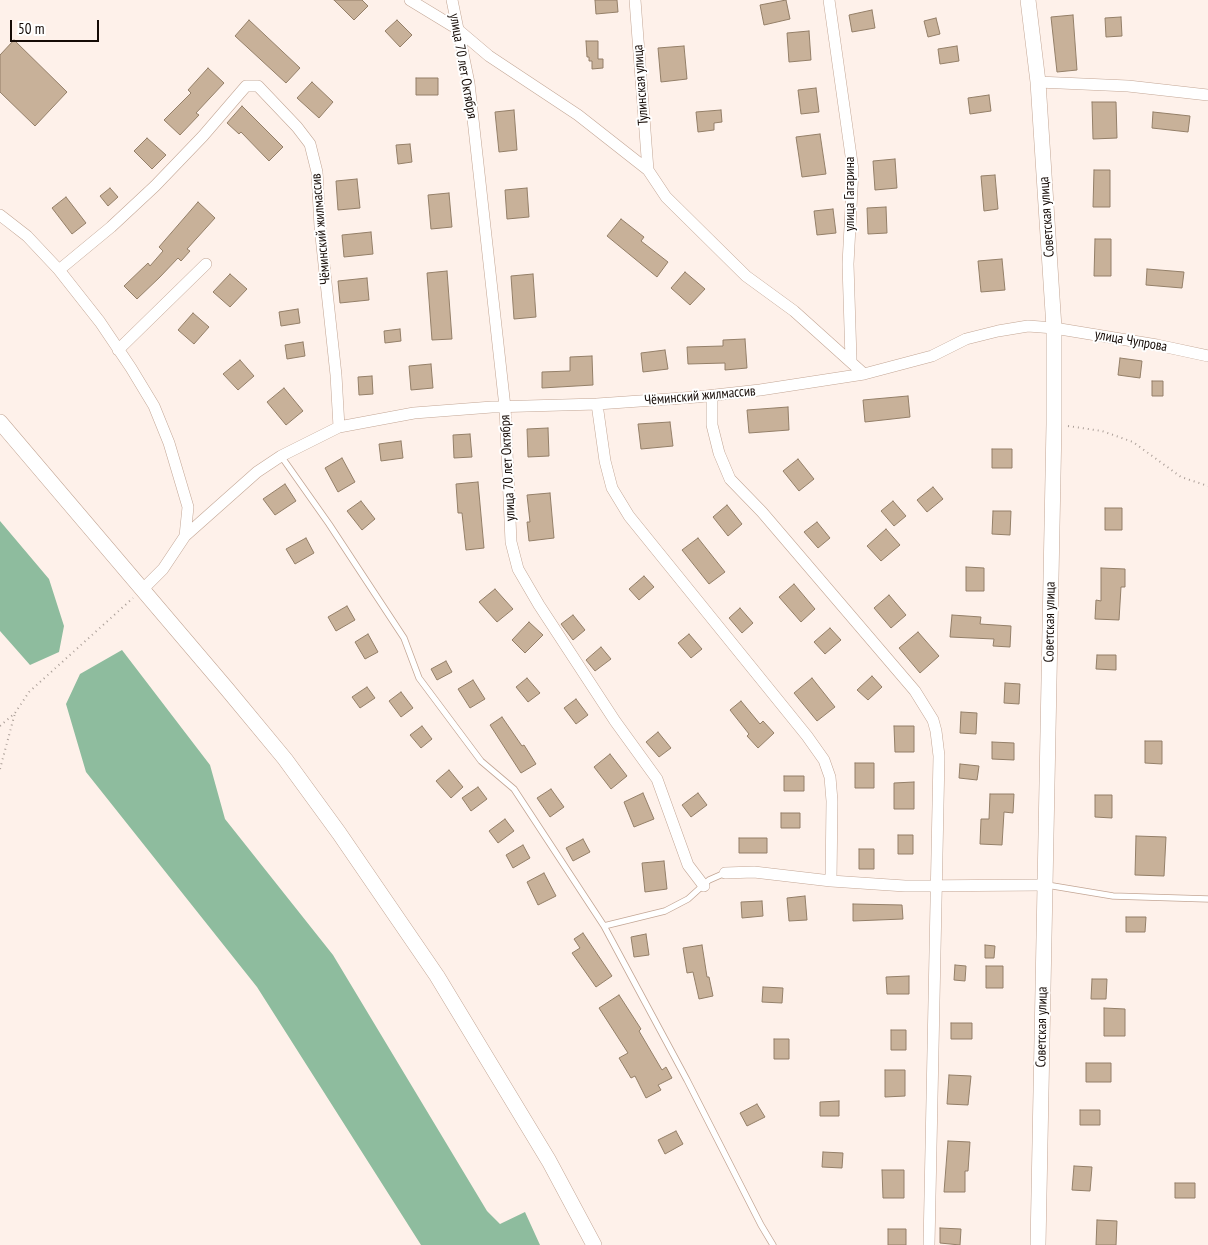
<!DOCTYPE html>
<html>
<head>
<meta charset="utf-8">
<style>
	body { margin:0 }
	#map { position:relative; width:1208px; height:1245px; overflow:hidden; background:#fef1ea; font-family:"PT Sans Narrow",sans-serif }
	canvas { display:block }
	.scale { position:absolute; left:10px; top:20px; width:89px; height:22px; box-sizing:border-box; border:2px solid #150b06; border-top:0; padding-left:6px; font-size:15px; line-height:18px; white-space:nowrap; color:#150b06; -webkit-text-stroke:4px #fff; paint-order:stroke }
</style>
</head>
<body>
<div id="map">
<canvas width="1208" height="1245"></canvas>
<div class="scale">50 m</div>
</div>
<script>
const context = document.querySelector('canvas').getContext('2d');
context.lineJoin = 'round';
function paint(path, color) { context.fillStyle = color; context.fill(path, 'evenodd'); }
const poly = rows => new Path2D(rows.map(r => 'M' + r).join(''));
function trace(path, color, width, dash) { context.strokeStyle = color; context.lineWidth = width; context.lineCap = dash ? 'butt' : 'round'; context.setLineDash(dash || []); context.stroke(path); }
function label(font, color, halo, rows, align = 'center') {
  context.font = font + ' "PT Sans Narrow",sans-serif'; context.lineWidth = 4; context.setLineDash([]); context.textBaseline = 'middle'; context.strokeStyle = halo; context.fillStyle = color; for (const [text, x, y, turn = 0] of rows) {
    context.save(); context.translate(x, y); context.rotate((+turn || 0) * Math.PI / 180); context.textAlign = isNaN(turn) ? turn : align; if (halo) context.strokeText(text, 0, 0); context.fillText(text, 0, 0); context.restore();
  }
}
const forest = poly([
	[0,521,49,579,64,626,59,652,30,665,0,631],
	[122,650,210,765,225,819,333,955,487,1211,500,1224,525,1212,540,1245,421,1245,257,987,86,772,66,704,80,674]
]);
const building = poly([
	[334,0,362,0,368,6,354,20,334,0],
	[595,0,617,0,618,12,596,14,595,0],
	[786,0,790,19,764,25,760,5,786,0],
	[872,10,875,28,852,32,849,15,872,10],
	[1073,15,1077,70,1057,72,1051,17,1073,15],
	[1121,17,1122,36,1106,37,1105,18,1121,17],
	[936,18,940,34,928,37,924,21,936,18],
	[249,20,300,68,286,83,235,36,249,20],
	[397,20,412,35,400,47,385,31,397,20],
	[809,31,811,60,789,62,787,33,809,31],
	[14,40,67,92,35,126,0,92,0,55,14,40],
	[586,41,598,41,598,59,603,59,603,68,592,69,592,61,589,61,589,57,587,57,586,41],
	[684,46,687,79,661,82,658,48,684,46],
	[957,46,959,61,940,64,938,49,957,46],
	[208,68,224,83,196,113,199,115,180,135,164,120,191,93,188,90,208,68],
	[416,78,438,78,438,95,416,95,416,78],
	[312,82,333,102,319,118,297,98,312,82],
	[816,88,819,112,801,114,798,90,816,88],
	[989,95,991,111,970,114,968,98,989,95],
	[1092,102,1116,102,1117,138,1093,139,1092,102],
	[242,106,283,147,269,161,241,132,239,134,227,123,242,106],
	[514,110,517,150,499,152,495,112,514,110],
	[721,110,722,122,714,123,714,130,698,132,696,112,721,110],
	[1153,112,1190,116,1188,132,1152,128,1153,112],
	[820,134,826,174,802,177,796,137,820,134],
	[147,138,166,155,152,169,134,151,147,138],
	[410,144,412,162,398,164,396,145,410,144],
	[895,159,897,188,875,190,873,161,895,159],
	[1094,170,1110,170,1110,207,1093,207,1094,170],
	[995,175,998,209,984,211,981,176,995,175],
	[357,179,360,208,338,210,336,181,357,179],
	[110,188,118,197,108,206,100,196,110,188],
	[527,188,529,217,507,219,505,190,527,188],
	[449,193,452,227,431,229,428,195,449,193],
	[66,197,86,223,72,234,52,208,66,197],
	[198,202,215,218,187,249,190,251,181,261,178,258,160,277,137,299,124,286,148,263,150,266,163,251,159,247,198,202],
	[886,207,887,233,868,234,867,208,886,207],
	[833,209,836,233,817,235,814,211,833,209],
	[621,219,644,237,641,241,668,262,657,277,607,236,621,219],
	[371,232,373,254,344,257,342,235,371,232],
	[1095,239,1111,239,1111,276,1094,276,1095,239],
	[1002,259,1005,290,981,292,978,261,1002,259],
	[1147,269,1184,272,1182,288,1146,285,1147,269],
	[447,271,452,339,432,340,427,273,447,271],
	[685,272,705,289,690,305,671,288,685,272],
	[230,274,247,289,230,307,213,292,230,274],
	[533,274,536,317,514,319,511,276,533,274],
	[367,278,369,300,340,303,338,281,367,278],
	[298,309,300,323,281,326,279,312,298,309],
	[193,313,209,327,194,344,178,330,193,313],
	[400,329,401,341,385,343,384,331,400,329],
	[745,339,747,368,725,370,725,363,688,364,687,347,723,346,723,340,745,339],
	[303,342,305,356,287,359,285,345,303,342],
	[665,350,668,369,643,372,641,353,665,350],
	[592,356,593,385,542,388,542,372,570,371,570,357,592,356],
	[1120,358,1142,361,1140,378,1118,375,1120,358],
	[240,360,254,376,238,390,223,374,240,360],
	[431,364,433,388,411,390,409,366,431,364],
	[372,376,373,394,359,395,358,377,372,376],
	[1152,381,1163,381,1163,396,1152,396,1152,381],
	[284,388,303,411,286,425,267,402,284,388],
	[908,396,910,417,865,422,863,400,908,396],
	[788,407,789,430,749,433,747,410,788,407],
	[670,422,673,446,641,449,638,424,670,422],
	[548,428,549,456,528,457,527,429,548,428],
	[470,434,472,457,454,458,453,435,470,434],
	[401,441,403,458,381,461,379,444,401,441],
	[992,449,1012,449,1012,468,992,468,992,449],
	[342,458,355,482,338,492,325,468,342,458],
	[798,459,814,479,799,491,783,471,798,459],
	[478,482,484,548,466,550,462,513,458,513,456,484,478,482],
	[285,484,296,501,275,515,263,499,285,484],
	[933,487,943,499,927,512,917,500,933,487],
	[550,493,554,538,529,541,527,522,530,522,527,495,550,493],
	[361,501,375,519,362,530,347,511,361,501],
	[893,501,906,516,894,526,881,511,893,501],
	[727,505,742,524,728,536,713,517,727,505],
	[1105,508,1122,508,1122,530,1105,530,1105,508],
	[993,511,1011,511,1010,535,992,534,993,511],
	[817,522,830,538,818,548,804,532,817,522],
	[886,529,900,545,881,561,867,546,886,529],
	[306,538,314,553,295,564,286,549,306,538],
	[698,538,725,572,709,584,682,550,698,538],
	[966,567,984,568,984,591,966,591,966,567],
	[1101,568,1125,569,1125,587,1121,587,1119,620,1095,619,1096,600,1101,601,1101,568],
	[644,576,654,587,639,600,629,589,644,576],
	[794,584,815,609,801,622,779,597,794,584],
	[495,589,513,609,497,622,479,602,495,589],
	[889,595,906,615,891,628,874,608,889,595],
	[347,606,355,620,336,631,328,617,347,606],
	[740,608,753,623,742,633,729,618,740,608],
	[573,615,585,630,573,640,561,624,573,615],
	[952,615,981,617,980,624,1011,626,1010,647,993,646,994,639,950,637,952,615],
	[529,622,543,635,525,653,512,640,529,622],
	[830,628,841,640,825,654,814,642,830,628],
	[918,632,939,656,920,673,899,648,918,632],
	[368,634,378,652,365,659,355,642,368,634],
	[689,634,702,649,691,658,678,643,689,634],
	[601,647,611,659,595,671,586,660,601,647],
	[1097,655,1116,655,1116,670,1096,669,1097,655],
	[446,661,452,672,437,680,431,669,446,661],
	[872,676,882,687,868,700,857,690,872,676],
	[527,678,540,693,528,702,516,687,527,678],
	[812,678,835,707,817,721,794,693,812,678],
	[473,680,485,699,470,708,458,689,473,680],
	[1005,683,1020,684,1019,704,1004,703,1005,683],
	[367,687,375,698,360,708,352,697,367,687],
	[401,692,413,708,401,717,389,701,401,692],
	[576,699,588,715,576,724,564,708,576,699],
	[741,701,760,724,763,721,774,733,758,748,747,736,749,734,730,710,741,701],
	[961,712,977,713,976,734,960,733,961,712],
	[502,717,522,746,524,745,536,764,521,773,490,725,502,717],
	[422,726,432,739,421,748,410,735,422,726],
	[894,726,914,726,914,752,895,752,894,726],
	[658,732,671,748,659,757,646,742,658,732],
	[1145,741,1162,741,1162,764,1145,763,1145,741],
	[992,742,1014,743,1014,760,992,759,992,742],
	[610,754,627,776,611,789,594,767,610,754],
	[855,763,874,763,874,788,855,788,855,763],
	[960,764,979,766,977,780,959,778,960,764],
	[449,770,463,787,451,798,436,781,449,770],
	[784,776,804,776,804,791,784,791,784,776],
	[914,782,914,809,894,809,894,783,914,782],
	[478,787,487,799,471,811,462,798,478,787],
	[551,789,564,807,550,817,537,798,551,789],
	[643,793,654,819,634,827,624,802,643,793],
	[698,793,707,805,691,817,682,805,698,793],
	[990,794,1014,794,1013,813,1004,812,1002,845,980,844,981,819,989,819,990,794],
	[1095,795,1112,795,1112,818,1095,817,1095,795],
	[781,813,800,813,800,828,781,828,781,813],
	[505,819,514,831,498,843,489,831,505,819],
	[898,835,913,835,913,854,898,854,898,835],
	[1136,836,1166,837,1164,876,1135,875,1136,836],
	[739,838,767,838,767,853,739,853,739,838],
	[583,839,590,852,573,861,566,848,583,839],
	[523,845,530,858,513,868,506,855,523,845],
	[859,849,874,849,874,869,859,869,859,849],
	[664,861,667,889,645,892,642,863,664,861],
	[544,873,556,896,538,905,527,882,544,873],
	[805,896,807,920,789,921,787,898,805,896],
	[762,901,763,916,742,918,741,902,762,901],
	[853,904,902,905,903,919,853,921,853,904],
	[1126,917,1146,917,1145,932,1126,932,1126,917],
	[583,933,612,976,596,987,572,953,580,948,574,939,583,933],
	[646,934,649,955,634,957,631,937,646,934],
	[702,945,707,977,709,977,713,996,699,999,693,972,687,973,683,948,702,945],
	[985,945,995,946,994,958,985,958,985,945],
	[955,965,966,966,965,981,954,980,955,965],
	[986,966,1003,966,1003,988,986,988,986,966],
	[909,976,909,994,887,994,886,977,909,976],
	[1092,979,1107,979,1106,999,1091,999,1092,979],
	[763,987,783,988,782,1003,762,1002,763,987],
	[619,995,641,1029,639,1031,662,1070,666,1067,672,1078,658,1085,661,1090,646,1098,635,1076,631,1078,619,1058,628,1053,599,1008,619,995],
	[1104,1008,1125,1009,1125,1036,1104,1036,1104,1008],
	[951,1023,972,1023,972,1039,951,1039,951,1023],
	[891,1030,906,1030,906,1050,891,1050,891,1030],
	[774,1039,789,1039,789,1059,774,1059,774,1039],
	[1086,1063,1111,1063,1111,1082,1086,1082,1086,1063],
	[885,1070,905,1070,905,1096,885,1097,885,1070],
	[949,1075,971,1076,968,1105,947,1104,949,1075],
	[839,1101,839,1116,820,1116,820,1102,839,1101],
	[757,1104,765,1117,747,1126,740,1113,757,1104],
	[1080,1110,1100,1110,1100,1125,1080,1125,1080,1110],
	[676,1131,683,1144,665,1154,658,1140,676,1131],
	[948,1141,970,1142,968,1171,965,1171,965,1192,944,1192,948,1141],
	[823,1152,843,1153,842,1168,822,1167,823,1152],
	[1074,1166,1092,1167,1090,1191,1072,1190,1074,1166],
	[882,1170,904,1170,904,1198,883,1198,882,1170],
	[1175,1183,1195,1183,1195,1198,1175,1198,1175,1183],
	[1097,1220,1117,1221,1116,1245,1096,1245,1097,1220],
	[940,1228,961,1229,960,1245,940,1243,940,1228],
	[888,1229,906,1229,906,1245,888,1245,888,1229]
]);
const path = poly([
	[1068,426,1102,431,1133,442,1181,477,1208,486],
	[0,726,15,713,29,692,133,598],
	[0,769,15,713]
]);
const lane = poly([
	[281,456,329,524,404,638,419,678,481,761,514,789,604,926,665,911,688,899,709,880,725,873],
	[1047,885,1113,896,1208,899],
	[604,926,687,1080,761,1225,773,1245]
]);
const street = poly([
	[410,0,456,28,489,56,578,115,648,170,666,197,746,276,794,311,864,374],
	[452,0,469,83,505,407,511,542,518,569,539,605,615,721,657,779,688,865,704,886],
	[635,0,648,170],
	[829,0,853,170,848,264,851,360],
	[1038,82,1128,86,1208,95],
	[0,215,27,236,59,270,100,322,131,368,154,406,169,443,188,507,185,536],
	[59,270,111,227,155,186,203,136,246,86,258,86,297,127,310,144,317,172,320,227,336,375,339,427],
	[118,350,206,264],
	[712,396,712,425,719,453,730,479,762,512,915,691,933,720,936,731,939,756,929,1245],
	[597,404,605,461,612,488,629,516,807,736,824,760,830,777,832,801,831,881],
	[143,589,163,569,185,536,257,472,281,456,339,427,414,413,492,407,597,404,697,397,760,390,864,374,932,356,966,339,998,331,1028,326,1054,328,1157,345,1208,356],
	[725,873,754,872,831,881,905,886,1045,885]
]);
const secondary = poly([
	[1028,0,1038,82,1054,328,1054,424,1038,1245],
	[0,422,227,689,285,759,339,833,437,976,549,1161,594,1245]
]);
const streetNames = [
	["улица 70 лет Октября",463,66,80],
	["Тулинская улица",641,85,-94],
	["улица Гагарина",850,194,-90],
	["Советская улица",1047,217,-94],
	["Чёминский жилмассив",321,229,-95],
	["улица Чупрова",1131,341,10],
	["Чёминский жилмассив",700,396,-5],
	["улица 70 лет Октября",508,468,-93],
	["Советская улица",1050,622,-89],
	["Советская улица",1042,1027,-89]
];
paint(forest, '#8ebc9e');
paint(building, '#c8b199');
trace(building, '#947f68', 1);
trace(lane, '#c3a695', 7);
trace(street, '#c3a695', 12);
trace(secondary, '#c3a695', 16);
trace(path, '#ab9f98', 2, [1, 4]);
trace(lane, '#fff', 5.5);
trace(street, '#fff', 11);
trace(secondary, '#fff', 15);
label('14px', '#150b06', '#fff', streetNames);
</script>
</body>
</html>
